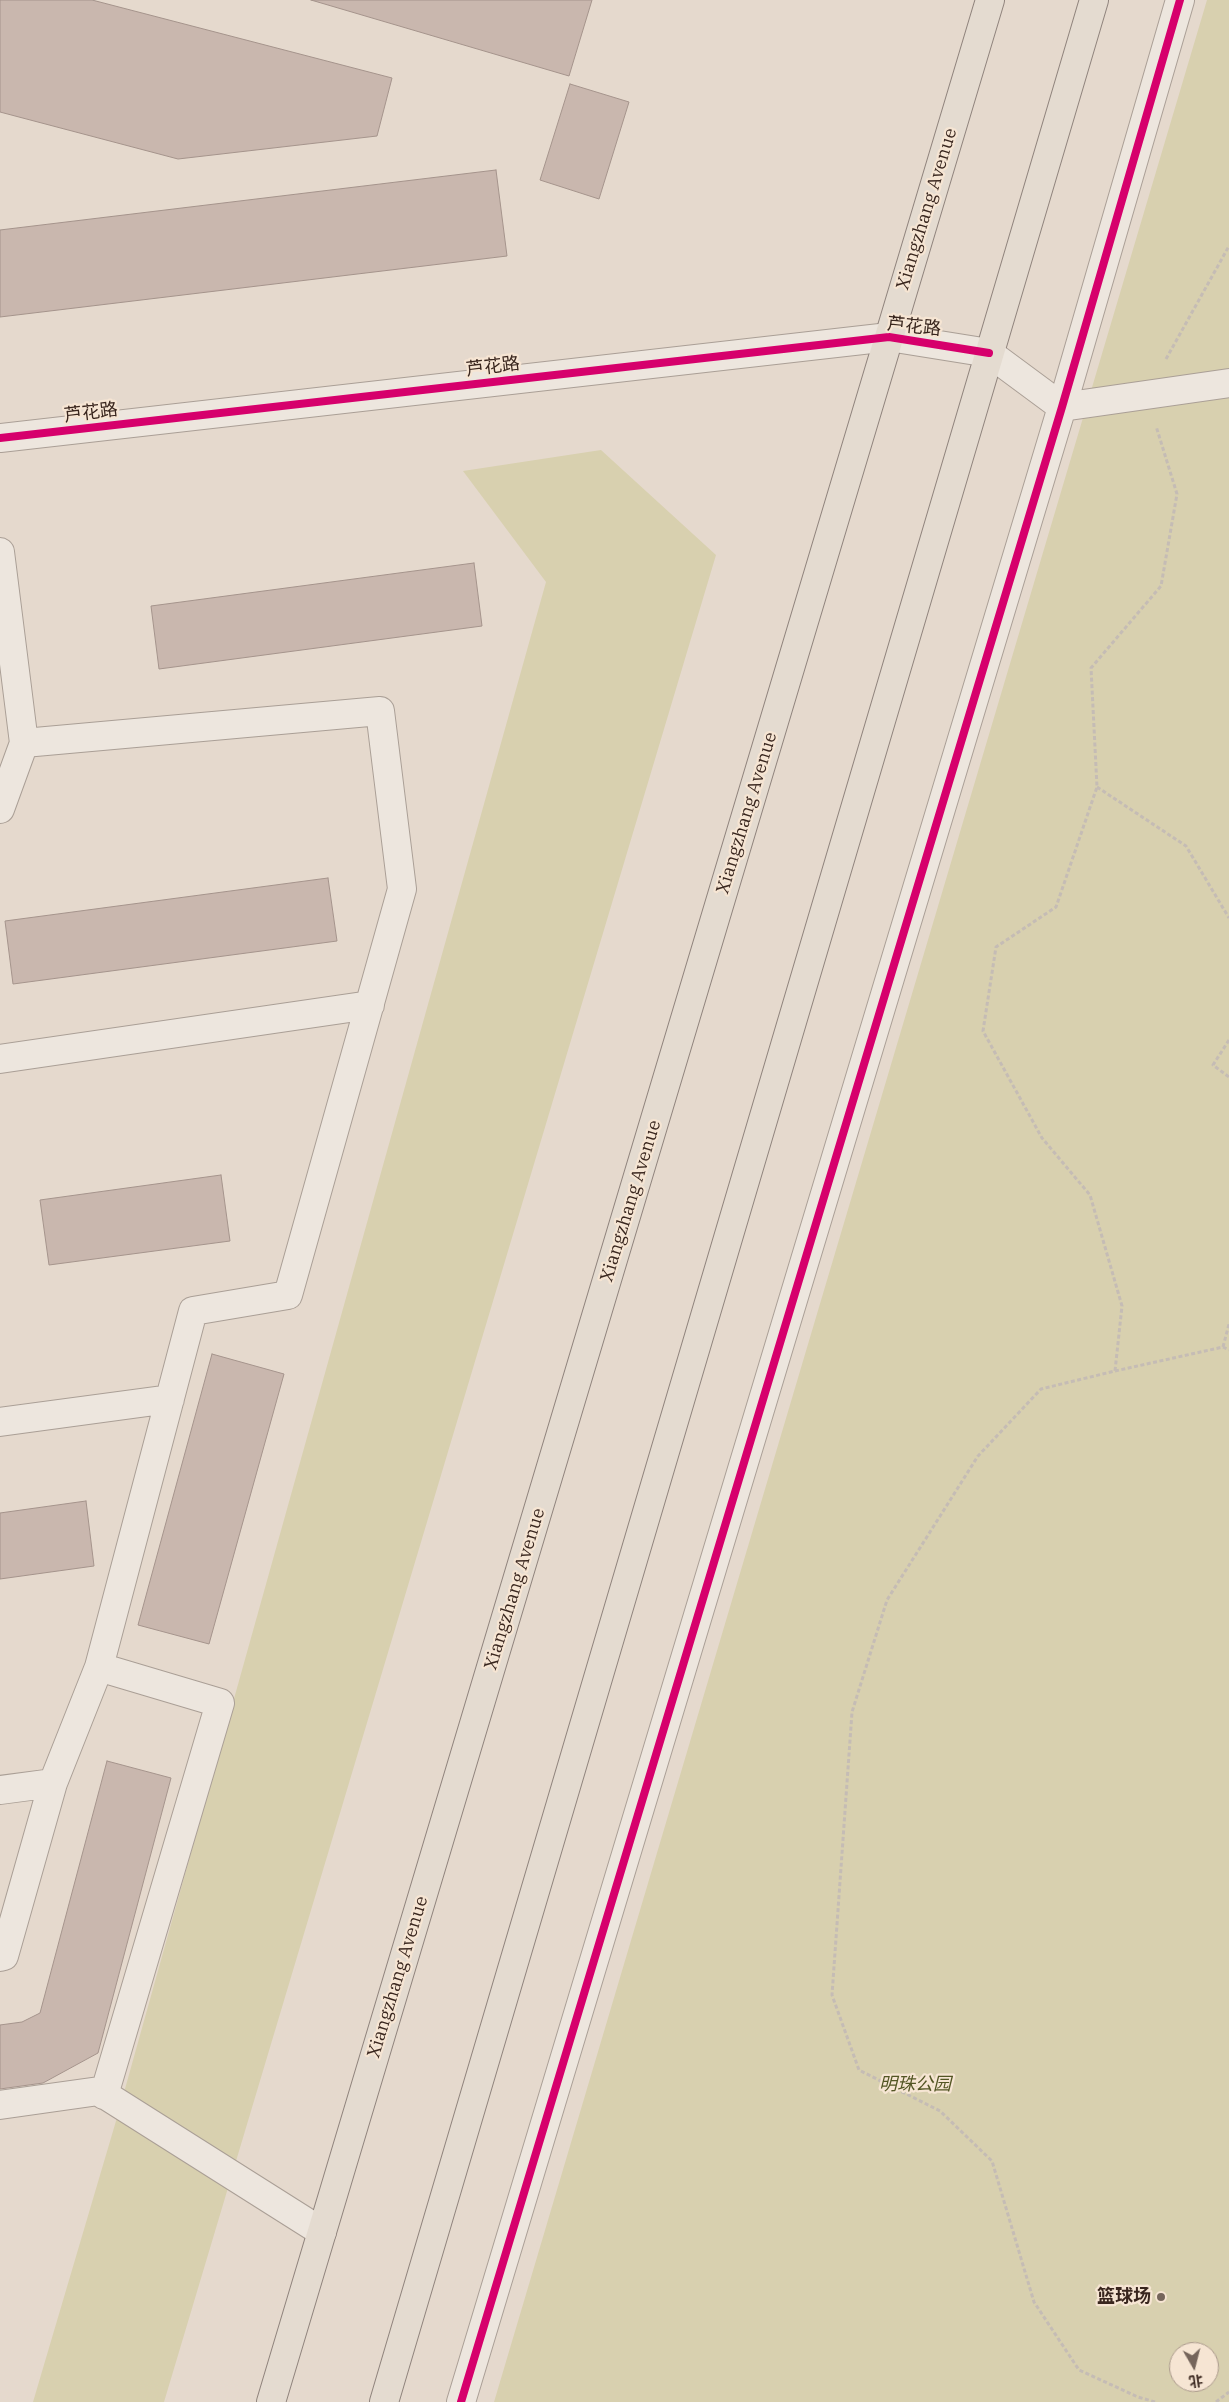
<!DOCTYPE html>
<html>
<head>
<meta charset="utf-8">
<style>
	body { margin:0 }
	#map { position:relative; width:1229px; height:2402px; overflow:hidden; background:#e5d9cd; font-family:"IBM Plex Serif","Noto Sans SC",serif }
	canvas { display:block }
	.north { position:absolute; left:1169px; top:2342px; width:50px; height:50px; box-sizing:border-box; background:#f6e5d3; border:1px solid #aa998b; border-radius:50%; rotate:172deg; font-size:14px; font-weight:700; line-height:20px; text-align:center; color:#39261e }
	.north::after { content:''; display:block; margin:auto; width:18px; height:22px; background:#75655b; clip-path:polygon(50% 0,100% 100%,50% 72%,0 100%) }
</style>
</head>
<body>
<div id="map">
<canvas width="1229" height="2402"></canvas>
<div class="north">北</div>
</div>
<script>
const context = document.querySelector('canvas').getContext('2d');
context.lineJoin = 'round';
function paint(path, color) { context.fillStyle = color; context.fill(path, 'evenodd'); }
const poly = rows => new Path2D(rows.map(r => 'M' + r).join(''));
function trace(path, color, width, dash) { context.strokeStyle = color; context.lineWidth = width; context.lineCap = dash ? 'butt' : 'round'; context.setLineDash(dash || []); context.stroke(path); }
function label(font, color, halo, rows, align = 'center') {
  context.font = font + ' "IBM Plex Serif","Noto Sans SC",serif'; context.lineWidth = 4.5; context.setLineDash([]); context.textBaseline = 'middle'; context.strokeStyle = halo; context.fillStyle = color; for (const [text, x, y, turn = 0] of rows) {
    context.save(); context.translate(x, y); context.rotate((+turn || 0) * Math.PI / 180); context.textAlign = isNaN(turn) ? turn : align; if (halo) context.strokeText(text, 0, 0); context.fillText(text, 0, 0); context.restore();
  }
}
const green = poly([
	[1207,0,1229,0,1229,2402,494,2402],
	[1179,2352,1209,2352,1209,2382,1179,2382],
	[601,450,716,555,164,2402,33,2402,116,2121,546,582,463,471]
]);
const building = poly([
	[0,0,92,0,392,78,377,136,178,159,0,112,0,0],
	[311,0,592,0,569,76,311,0],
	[570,84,629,102,599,199,540,180,570,84],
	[496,170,507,256,0,317,0,230,496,170],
	[474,563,482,626,159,669,151,606,474,563],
	[328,878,337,941,13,984,5,921,328,878],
	[221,1175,230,1241,49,1265,40,1200,221,1175],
	[212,1354,284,1374,209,1644,138,1625,212,1354],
	[86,1501,94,1566,0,1579,0,1513,86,1501],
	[107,1761,171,1778,98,2053,43,2083,0,2089,0,2025,22,2022,40,2013,107,1761]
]);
const path = poly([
	[1166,359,1229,246],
	[1097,787,1186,846,1229,918],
	[1229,1040,1213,1065,1229,1077],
	[1223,1347,1229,1324],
	[1115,1371,1223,1347,1229,1350],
	[1155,2402,1138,2397,1079,2370,1034,2302,992,2161,940,2111,859,2070,832,1995,852,1712,887,1600,978,1456,1041,1389,1115,1371,1122,1306,1090,1195,1042,1138,983,1031,996,947,1056,907,1097,787,1091,668,1161,586,1177,494,1156,426],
	[1216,2402,1229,2392]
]);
const minor = poly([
	[0,438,889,337,989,353,1062,407,1229,383],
	[0,552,24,743,0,809],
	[24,743,380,711,402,889,288,1295,193,1311,99,1667,220,1703,104,2095],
	[0,1059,370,1005],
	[0,1422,170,1399],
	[53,1783,99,1667],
	[0,1790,53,1783,4,1956,0,1957],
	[0,2105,99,2091,322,2232],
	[461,2402,1062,407,1180,0]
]);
const major = poly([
	[271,2402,990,0],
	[384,2402,1094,0]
]);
const cycleway = poly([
	[0,438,889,337,989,353],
	[461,2402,1062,407,1180,0]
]);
const markers = [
	[1161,2297,5,"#75655b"]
];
const streetNames = [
	["Xiangzhang Avenue",927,209,-73],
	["芦花路",914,327,6],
	["芦花路",493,367,-7],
	["芦花路",91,413,-7],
	["Xiangzhang Avenue",747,813,-73],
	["Xiangzhang Avenue",631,1201,-73],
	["Xiangzhang Avenue",515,1589,-73],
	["Xiangzhang Avenue",398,1977,-73]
];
const parkNames = [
	["明珠公园",915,2085]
];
const poiNames = [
	["篮球场",1151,2297]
];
paint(green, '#d8d0af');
paint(building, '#c9b7ae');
trace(building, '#a5948c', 1);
trace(minor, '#aa9f96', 30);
trace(major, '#90847d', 30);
trace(path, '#c5bcb5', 3, [4, 2.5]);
trace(minor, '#ede6de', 28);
trace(major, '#e4dbd0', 28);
trace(cycleway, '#d6006c', 8);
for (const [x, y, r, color] of markers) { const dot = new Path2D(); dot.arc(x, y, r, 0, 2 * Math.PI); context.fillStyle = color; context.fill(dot); trace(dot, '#f6e5d3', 2); }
label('18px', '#39261e', '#f6e5d3', streetNames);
label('italic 18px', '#535624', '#f6e5d3', parkNames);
label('bold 18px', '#39261e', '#f6e5d3', poiNames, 'right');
</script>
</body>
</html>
